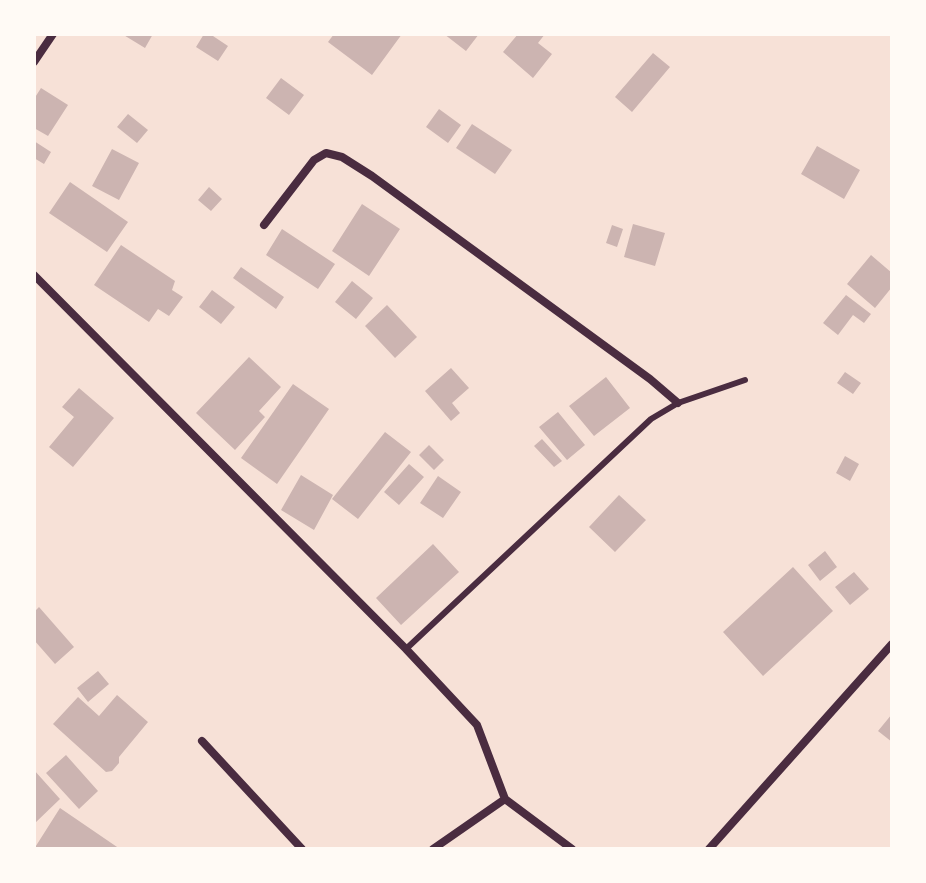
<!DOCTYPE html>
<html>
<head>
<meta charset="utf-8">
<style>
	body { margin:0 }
	#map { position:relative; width:926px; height:883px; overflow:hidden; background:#f7e1d7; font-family:Figtree,sans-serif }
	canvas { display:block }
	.frame { position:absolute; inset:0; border:36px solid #fffaf5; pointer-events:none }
</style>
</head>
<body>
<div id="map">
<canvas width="926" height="883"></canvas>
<div class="frame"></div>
</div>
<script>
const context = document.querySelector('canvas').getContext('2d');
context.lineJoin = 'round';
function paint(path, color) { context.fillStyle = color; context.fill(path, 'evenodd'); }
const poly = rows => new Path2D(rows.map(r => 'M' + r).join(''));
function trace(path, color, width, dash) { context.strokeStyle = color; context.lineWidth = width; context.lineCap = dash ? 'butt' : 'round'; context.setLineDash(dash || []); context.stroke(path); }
const building = poly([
	[122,34,153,34,145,48],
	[204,34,210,34,228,46,218,61,196,47],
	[334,34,402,34,372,75,328,42],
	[444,34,479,34,466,51],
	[518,34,545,34,538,43,552,54,533,78,503,52],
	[653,53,670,67,632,112,615,97],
	[281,78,304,95,289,115,266,98],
	[41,88,68,105,48,136,34,128,34,99],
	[439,109,461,125,448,143,426,127],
	[128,114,148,130,137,143,117,127],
	[472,124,512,150,495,174,456,148],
	[34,141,51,152,44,164,34,158],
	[817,146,860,170,844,199,801,174],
	[112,149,139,163,119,200,92,186],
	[70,182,128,222,107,252,49,213],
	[209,187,222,199,211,211,198,200],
	[362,204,400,229,369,276,332,251],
	[633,224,665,233,655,266,624,257],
	[612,225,623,229,617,247,606,243],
	[282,229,335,264,318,289,266,255],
	[121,245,175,281,172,290,183,297,169,316,158,309,149,322,94,285],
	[871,255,892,273,892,287,875,308,847,284],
	[241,267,284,297,276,309,233,278],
	[352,281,373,298,356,319,335,302],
	[212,290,235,307,221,324,199,307],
	[846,295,871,314,864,323,853,315,838,335,823,323],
	[387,305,417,337,395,358,365,326],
	[249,357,281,387,259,411,265,417,235,450,196,413],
	[451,368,469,388,452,403,460,413,451,421,425,391],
	[845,372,861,383,853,394,837,383],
	[606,377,630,408,594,436,569,406],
	[293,384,329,409,277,484,241,458],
	[79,388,114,418,73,467,49,447,74,417,62,407],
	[558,412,585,445,567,460,539,427],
	[385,432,411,452,358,519,332,499],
	[542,439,562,461,554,467,534,446],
	[429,445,444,460,434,470,419,455],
	[845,456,859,464,850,481,836,473],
	[409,464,424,477,399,505,384,492],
	[301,475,333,495,314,530,281,510],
	[438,476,461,492,443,518,420,503],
	[619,495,646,520,615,552,589,527],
	[433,544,459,572,401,625,376,598],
	[825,551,837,567,820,581,808,565],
	[793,567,833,611,763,676,723,632],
	[854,572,869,589,850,605,835,587],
	[39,607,74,647,55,664,34,640,34,612],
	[98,671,109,684,88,702,77,688],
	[117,695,148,722,119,757,119,763,112,771,106,772,53,724,78,697,99,716],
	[892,714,892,742,878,731],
	[66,755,98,791,79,809,46,773],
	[34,770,60,799,34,824],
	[60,808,120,849,34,849]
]);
const service = poly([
	[406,649,651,419,678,403,745,380]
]);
const minor = poly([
	[34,62,53,34],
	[264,225,314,160,326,153,342,157,372,176,650,379,678,403],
	[34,275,406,649,477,725,505,799,433,849],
	[202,741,302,849],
	[505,799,572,849],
	[709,849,892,644]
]);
paint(building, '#ccb4b1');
trace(service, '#4a2c40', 6);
trace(minor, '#4a2c40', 8);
</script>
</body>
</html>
